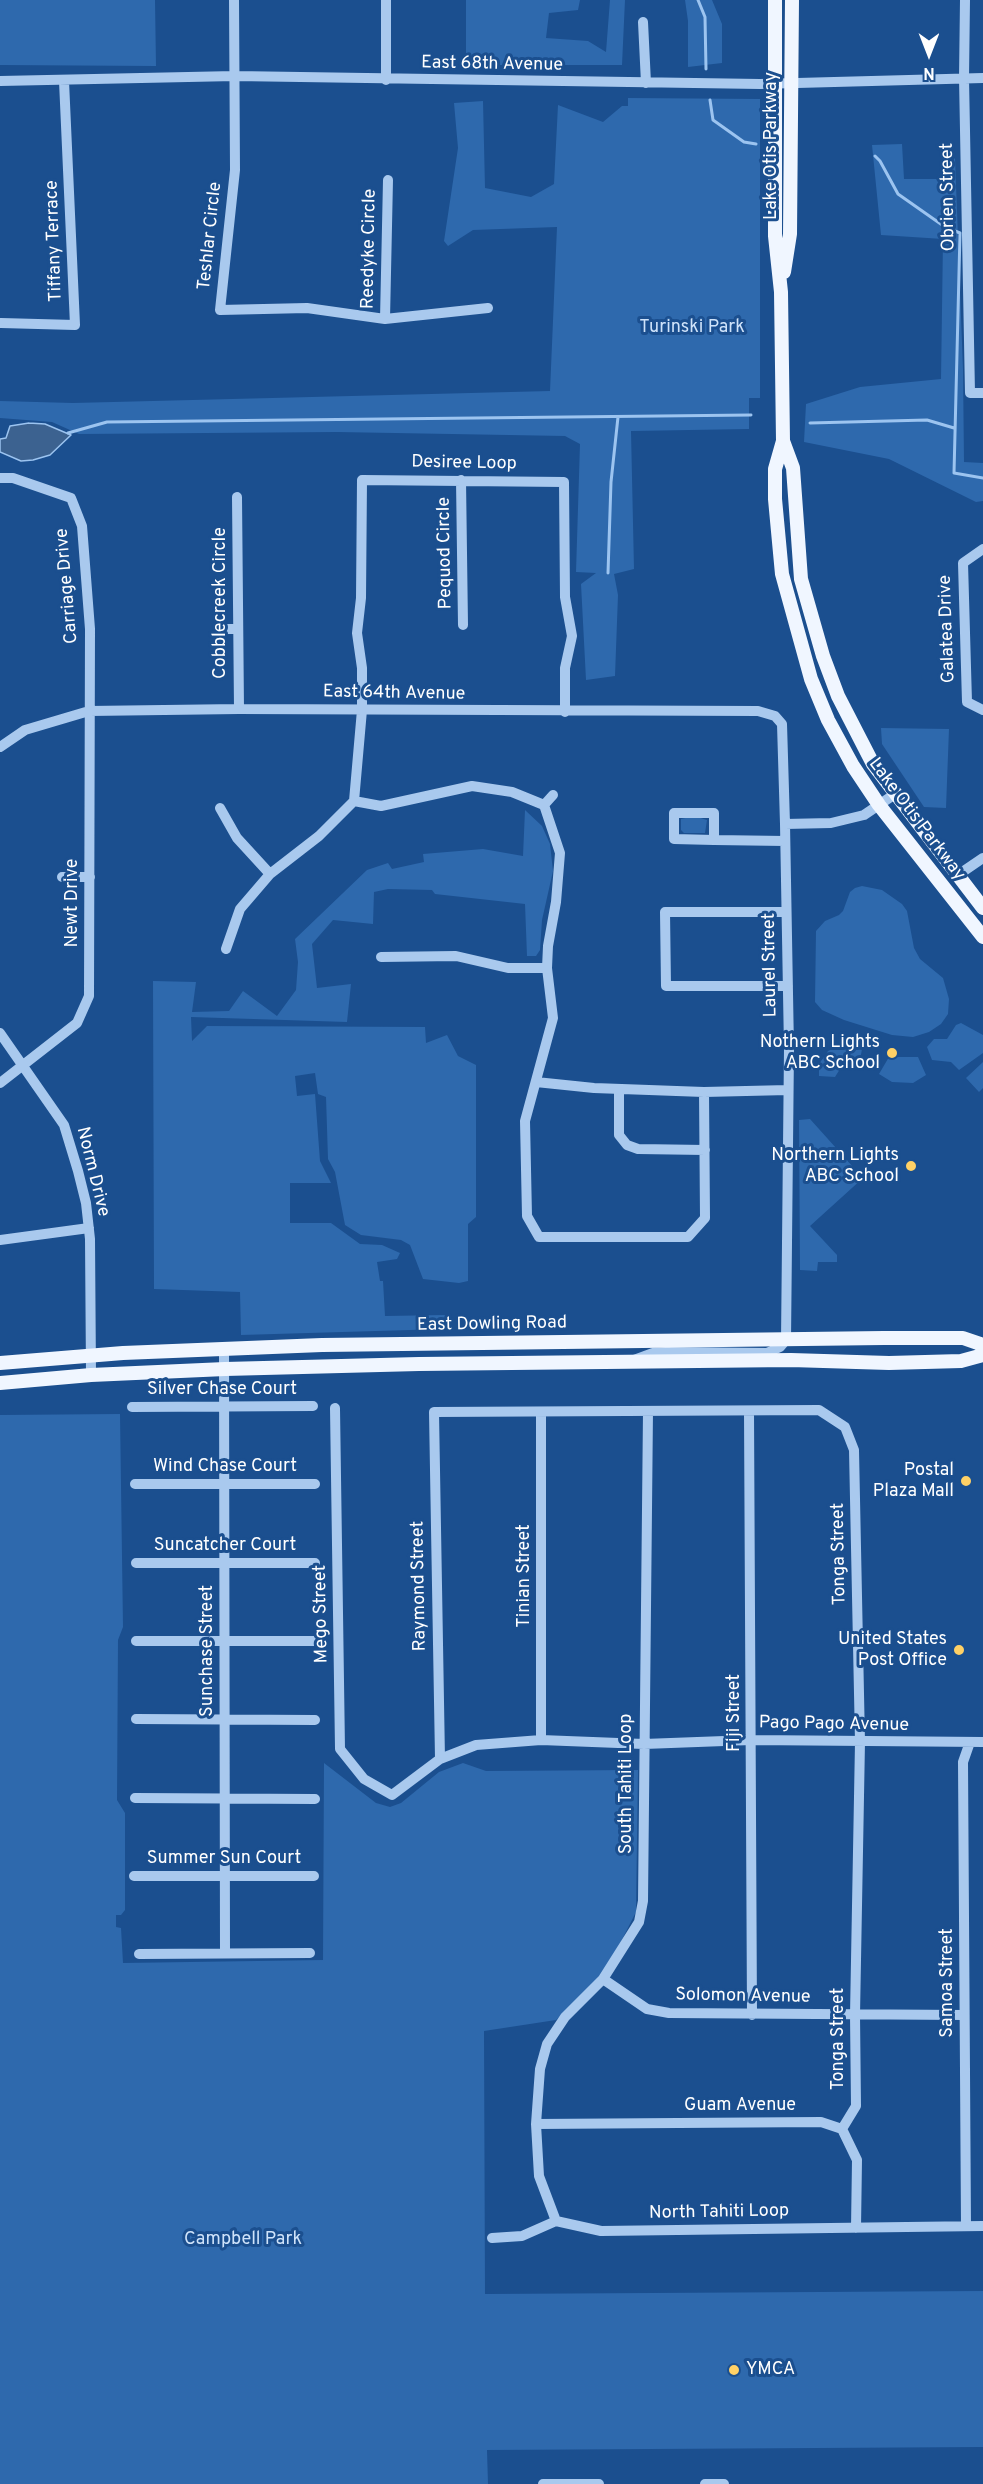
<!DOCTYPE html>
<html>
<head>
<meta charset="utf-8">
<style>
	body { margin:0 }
	#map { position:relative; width:983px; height:2484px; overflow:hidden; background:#1b4f8f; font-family:Overpass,sans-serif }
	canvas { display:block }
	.north { position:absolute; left:899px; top:24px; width:60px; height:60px; -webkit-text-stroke:4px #1b4f8f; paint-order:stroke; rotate:180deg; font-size:16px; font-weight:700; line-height:24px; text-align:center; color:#fff }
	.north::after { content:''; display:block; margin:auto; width:21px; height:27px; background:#fff; clip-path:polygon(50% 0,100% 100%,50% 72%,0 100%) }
</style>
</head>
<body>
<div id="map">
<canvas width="983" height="2484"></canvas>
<div class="north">N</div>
</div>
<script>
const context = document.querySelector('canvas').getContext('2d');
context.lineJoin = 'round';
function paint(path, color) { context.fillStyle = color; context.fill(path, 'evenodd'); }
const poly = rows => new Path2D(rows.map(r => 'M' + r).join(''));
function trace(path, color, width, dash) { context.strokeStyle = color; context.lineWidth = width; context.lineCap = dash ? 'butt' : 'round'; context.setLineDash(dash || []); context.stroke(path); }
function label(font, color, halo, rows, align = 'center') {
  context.font = font + ' Overpass,sans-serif'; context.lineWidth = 6; context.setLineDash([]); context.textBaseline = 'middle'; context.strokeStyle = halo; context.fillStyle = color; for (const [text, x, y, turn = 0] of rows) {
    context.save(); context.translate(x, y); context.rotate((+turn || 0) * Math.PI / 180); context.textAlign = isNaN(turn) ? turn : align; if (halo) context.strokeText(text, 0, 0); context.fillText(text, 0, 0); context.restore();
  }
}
const green = poly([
	[0,0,155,0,156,66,0,65],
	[466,0,580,0,578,10,549,13,546,38,588,41,606,52,610,0,625,0,622,65,478,65,466,58],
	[685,0,712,0,722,24,722,63,688,67,688,21],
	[628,98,760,99,760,398,749,398,749,429,631,431,634,569,614,574,618,595,615,676,586,680,581,584,596,573,576,572,580,444,565,436,337,432,79,434,52,422,0,418,0,401,73,403,550,391,557,227,473,230,448,246,444,241,458,148,454,103,483,101,485,188,531,197,554,184,558,105,603,122,622,106,628,106],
	[902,144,904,179,945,179,946,169,955,158,963,369,964,462,983,463,983,501,976,502,889,459,804,442,806,404,860,387,941,379,943,239,881,235,872,145],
	[881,728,949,729,946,808,924,807,882,744],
	[525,810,542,826,550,844,553,871,542,920,540,950,536,956,527,956,525,904,435,894,432,890,388,889,374,892,373,924,333,920,312,944,317,988,351,984,347,1022,191,1017,192,1041,207,1026,425,1027,426,1043,447,1035,458,1056,476,1065,476,1217,468,1224,468,1281,459,1283,423,1279,410,1245,401,1240,361,1235,345,1225,335,1172,328,1159,326,1097,318,1094,315,1073,295,1076,297,1096,315,1094,320,1161,331,1183,290,1183,290,1223,331,1223,360,1244,382,1245,400,1253,397,1259,377,1262,380,1281,383,1281,385,1316,445,1315,444,1329,241,1335,240,1292,154,1289,153,981,196,982,192,1012,229,1011,243,991,277,1016,296,990,298,962,295,939,367,870,388,863,392,869,424,862,423,854,483,849,523,856],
	[694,816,707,820,705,833,684,833,681,830,681,819],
	[862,886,882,890,902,904,907,911,914,948,920,959,943,978,949,999,948,1014,941,1024,929,1032,913,1037,892,1035,844,1020,822,1010,815,1002,816,931,825,921,839,915,843,911,850,892,855,888],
	[961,1023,983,1035,983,1053,959,1070,951,1062,932,1060,927,1047,934,1039,947,1039,956,1025],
	[853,1043,862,1049,860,1060,848,1063,840,1069,835,1077,819,1076,819,1064,828,1051,840,1045],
	[889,1057,918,1057,926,1075,913,1083,892,1082,879,1074],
	[983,1062,983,1088,979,1092,966,1078],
	[810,1119,863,1178,810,1226,837,1255,837,1262,818,1262,817,1271,800,1270,799,1120],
	[120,1414,123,1627,118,1640,117,1800,125,1813,125,1910,121,1915,116,1915,116,1927,121,1928,123,1963,323,1960,324,1763,376,1803,390,1807,401,1803,439,1772,463,1763,486,1771,638,1770,636,1912,604,1975,556,2020,484,2031,485,2294,983,2291,983,2447,487,2450,488,2484,0,2484,0,1415]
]);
const water = poly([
	[29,423,45,424,71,435,50,455,33,460,21,461,0,452,0,439,6,438,10,426,29,423]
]);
const stream = poly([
	[698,0,705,17,706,69],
	[710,100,713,120,744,142,756,144],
	[875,156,880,161,898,194,945,227,960,233,954,473,983,478],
	[810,423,927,420,954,428],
	[68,433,107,422,751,415],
	[608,573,611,482,618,417]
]);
const minor = poly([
	[234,0,235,170,220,310,307,308,385,319,488,308],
	[386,0,386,80],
	[965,0,964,78,970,393,983,393],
	[643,22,646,83],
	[0,81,235,76,760,84,983,78],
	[385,319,388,180],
	[1,323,75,325,64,81],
	[0,478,13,478,71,498,82,526,90,629,89,996,77,1023,0,1083],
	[461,480,463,625],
	[237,497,239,709],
	[983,549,963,563,967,702,983,710],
	[221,629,238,629],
	[0,747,25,730,89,711,239,709,758,711,775,716,782,724,785,824,789,1049,786,1340,780,1347,767,1353,666,1352,653,1353,634,1360],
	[354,801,381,806,472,786,512,792,544,805,560,853,556,902,548,946,547,968,553,1018,525,1121,527,1216,539,1237,688,1237,705,1218,704,1092],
	[544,805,553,795],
	[220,808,237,838,270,874],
	[785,824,831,823,864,815,895,794],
	[714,840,714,813,674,813,674,839,714,840,785,841],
	[958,875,983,858],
	[62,877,90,877],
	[786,912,665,912,666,986,788,986],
	[226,949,240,909,270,874,319,836,354,801,362,710,362,668,357,633,361,598,362,480,564,482,565,597,572,636,565,668,565,712],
	[381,957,456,956,508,968,547,968],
	[0,1033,64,1125,78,1171,86,1203,90,1239,91,1375],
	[536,1082,594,1088,704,1092,788,1090],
	[619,1089,619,1135,627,1145,638,1149,705,1150],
	[0,1240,89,1228],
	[224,1349,225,1953],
	[132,1407,313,1406],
	[335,1408,340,1749,364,1779,392,1795,440,1759,476,1745,541,1740,644,1744,751,1740,983,1742],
	[648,1411,643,1901,639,1922,603,1979,565,2017,547,2044,540,2069,536,2124,539,2176,556,2221,601,2231,983,2226],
	[749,1411,752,2015],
	[135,1484,315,1484],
	[136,1563,315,1563],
	[136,1641,314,1641],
	[136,1719,315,1720],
	[541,1740,541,1412],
	[440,1759,434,1412,819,1410,845,1427,854,1450,860,1742,855,2015,856,2106,842,2129],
	[135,1798,315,1799],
	[134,1876,314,1876],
	[139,1954,310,1953],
	[603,1979,647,2009,669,2013,964,2015],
	[536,2124,821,2122,842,2129,857,2160,856,2228],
	[966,2226,963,1762,970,1742],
	[492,2238,522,2236,556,2221],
	[543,2484,599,2484],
	[705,2484,724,2484]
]);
const major = poly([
	[775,0,775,236,781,292,783,441,775,469,775,499,782,574,811,679,828,720,853,766,879,805,983,937],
	[784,272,790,234,792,0],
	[783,441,793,468,801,579,823,656,838,696,873,764,983,908],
	[0,1363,123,1353,322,1345,884,1338,963,1338,983,1345],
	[0,1383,91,1375,225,1369,419,1364,791,1360,889,1363,961,1361,983,1355]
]);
const markers = [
	[892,1053,6,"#ffd166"],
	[911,1166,6,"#ffd166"],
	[966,1481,6,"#ffd166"],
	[959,1650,6,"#ffd166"],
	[734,2370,6,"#ffd166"]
];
const streetNames = [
	["East 68th Avenue",492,65,1],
	["Lake Otis Parkway",772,146,-90],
	["Obrien Street",949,197,-91],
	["Teshlar Circle",211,236,-84],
	["Tiffany Terrace",55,241,-92],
	["Reedyke Circle",370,249,-89],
	["Desiree Loop",464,464,1],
	["Pequod Circle",446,553,-91],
	["Carriage Drive",68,586,-95],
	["Cobblecreek Circle",221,603,-90],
	["Galatea Drive",948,629,-92],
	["East 64th Avenue",394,694,1],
	["Lake Otis Parkway",916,820,53],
	["Newt Drive",73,903,-90],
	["Laurel Street",771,965,-91],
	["Norm Drive",92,1172,76],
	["East Dowling Road",492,1325,-1],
	["Silver Chase Court",222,1390],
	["Wind Chase Court",225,1467],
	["Suncatcher Court",225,1546],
	["Tonga Street",840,1554,-91],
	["Tinian Street",525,1576,-90],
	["Raymond Street",420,1586,-91],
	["Mego Street",322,1614,-91],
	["Sunchase Street",208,1651,-90],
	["Fiji Street",735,1713,-90],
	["Pago Pago Avenue",834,1725,1],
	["South Tahiti Loop",627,1784,-90],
	["Summer Sun Court",224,1859],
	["Samoa Street",948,1983,-90],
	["Solomon Avenue",743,1997,1],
	["Tonga Street",839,2039,-90],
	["Guam Avenue",740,2106],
	["North Tahiti Loop",719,2213,-1]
];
const parkNames = [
	["Turinski Park",692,328],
	["Campbell Park",243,2240]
];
const poiNames = [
	["Nothern Lights",880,1043],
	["ABC School",880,1064],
	["Northern Lights",899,1156],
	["ABC School",899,1177],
	["Postal",954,1471],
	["Plaza Mall",954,1492],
	["United States",947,1640],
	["Post Office",947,1661],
	["YMCA",746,2370,"left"]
];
paint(green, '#2e69ad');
paint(water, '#3c6290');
trace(water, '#9cc4f0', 1.5);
trace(stream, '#9cc4f0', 3);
trace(minor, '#a9c9ee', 10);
trace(major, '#f0f6ff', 14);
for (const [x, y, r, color] of markers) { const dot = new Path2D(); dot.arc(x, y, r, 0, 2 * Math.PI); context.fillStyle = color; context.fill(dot); trace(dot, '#1b4f8f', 2); }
label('18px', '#fff', '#1b4f8f', streetNames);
label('18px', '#cfe3fa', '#1b4f8f', parkNames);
label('18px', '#fff', '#1b4f8f', poiNames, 'right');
</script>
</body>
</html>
